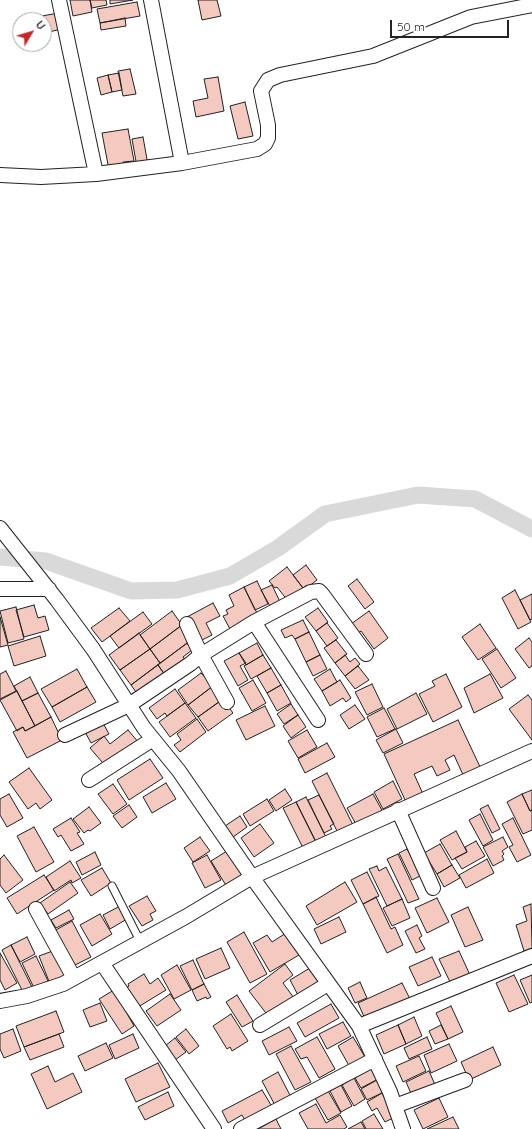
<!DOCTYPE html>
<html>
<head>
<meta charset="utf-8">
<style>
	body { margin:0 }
	#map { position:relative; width:532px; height:1129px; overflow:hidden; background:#fff; font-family:Quicksand,sans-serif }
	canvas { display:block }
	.north { position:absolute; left:12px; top:12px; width:40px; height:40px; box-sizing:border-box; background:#fff; border:1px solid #a7a7a7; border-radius:50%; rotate:52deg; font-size:11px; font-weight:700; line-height:16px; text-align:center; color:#222 }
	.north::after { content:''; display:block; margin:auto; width:14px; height:18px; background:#c62828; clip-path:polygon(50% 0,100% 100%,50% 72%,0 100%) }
	.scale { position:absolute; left:390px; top:20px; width:119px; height:18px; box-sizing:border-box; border:2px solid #222; border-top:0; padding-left:5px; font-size:12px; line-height:14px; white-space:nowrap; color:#222; -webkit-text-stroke:3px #fff; paint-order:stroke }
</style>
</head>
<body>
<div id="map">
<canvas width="532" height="1129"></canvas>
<div class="north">U</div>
<div class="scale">50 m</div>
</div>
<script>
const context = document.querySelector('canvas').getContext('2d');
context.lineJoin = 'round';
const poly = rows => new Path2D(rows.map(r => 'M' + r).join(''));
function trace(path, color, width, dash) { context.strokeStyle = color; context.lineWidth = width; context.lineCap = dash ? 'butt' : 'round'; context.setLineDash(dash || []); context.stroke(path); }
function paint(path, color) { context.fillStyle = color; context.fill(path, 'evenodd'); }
const canal = poly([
	[0,557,46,561,131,591,177,590,230,576,278,548,325,514,418,495,475,499,532,529]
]);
const building = poly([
	[70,0,90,0,92,12,73,16,70,0],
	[90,0,106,0,107,5,92,8,90,0],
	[110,0,133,0,110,4,110,0],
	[198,0,217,0,221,16,202,20,198,0],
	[137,2,140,16,100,23,97,9,137,2],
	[59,13,62,29,44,33,44,20,37,20,36,17,59,13],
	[125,18,126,26,101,30,100,23,125,18],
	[130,69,136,94,123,96,118,71,130,69],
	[119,73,122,90,112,92,108,75,119,73],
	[108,75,112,92,101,95,97,78,108,75],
	[218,77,224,111,196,117,193,101,208,98,204,79,218,77],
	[245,102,253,136,238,139,230,106,245,102],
	[128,129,134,161,123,162,124,167,109,170,102,133,128,129],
	[143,137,148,165,137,167,132,139,143,137],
	[306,565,317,580,308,587,307,585,303,588,293,575,306,565],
	[287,567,303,588,301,589,303,591,288,601,277,587,275,588,269,581,287,567],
	[357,579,374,602,365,609,348,586,357,579],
	[257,581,268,604,255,610,244,587,257,581],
	[272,585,282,606,271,608,261,590,272,585],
	[244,587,258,615,230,629,223,616,228,614,226,610,234,606,229,595,244,587],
	[515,590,531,622,518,629,502,598,515,590],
	[532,594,532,619,530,620,520,600,532,594],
	[213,603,220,616,206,623,212,635,200,641,187,617,213,603],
	[34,605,38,618,45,616,49,630,24,637,16,610,34,605],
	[16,607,24,639,8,643,0,611,16,607],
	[119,608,130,621,102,642,91,628,119,608],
	[318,608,328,622,316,631,305,617,318,608],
	[172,611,182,625,150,649,140,635,172,611],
	[369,611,388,638,374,649,361,631,358,633,351,624,369,611],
	[143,612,152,624,119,648,110,636,143,612],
	[0,617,8,645,0,647,0,617],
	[303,620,309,632,295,639,292,635,285,638,281,630,303,620],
	[327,623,338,638,327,646,316,631,327,623],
	[480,624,496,648,478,660,462,637,480,624],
	[182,625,193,639,160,663,150,649,182,625],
	[309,632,320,655,306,662,295,639,309,632],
	[139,633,150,649,120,670,109,655,139,633],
	[40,636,46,656,14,666,8,646,40,636],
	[529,638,532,642,532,666,529,668,515,649,529,638],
	[336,640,347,654,335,663,324,648,336,640],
	[187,643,192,650,183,657,188,663,168,679,158,665,187,643],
	[257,643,263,655,246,665,239,653,257,643],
	[150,649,160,663,131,685,120,670,150,649],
	[497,649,516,678,501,688,482,659,497,649],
	[239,653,246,663,240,666,248,680,238,686,224,661,239,653],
	[263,655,271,668,251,679,244,666,263,655],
	[320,655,327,669,313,676,306,662,320,655],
	[345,655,350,662,355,658,360,664,345,676,335,663,345,655],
	[158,665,167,678,140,698,131,685,158,665],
	[358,666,369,680,355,689,345,676,358,666],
	[271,668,281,685,267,693,257,676,271,668],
	[77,669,87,687,52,707,41,689,77,669],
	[330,669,337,682,322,691,314,679,330,669],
	[6,671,16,691,0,699,0,674,6,671],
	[201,673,213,686,188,705,178,690,201,673],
	[446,674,462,707,433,722,419,694,435,686,432,681,446,674],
	[490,674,503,698,474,713,464,688,490,674],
	[30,677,38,693,22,701,14,686,30,677],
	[253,680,266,703,252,711,239,688,253,680],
	[340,680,351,698,346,702,343,698,330,706,322,691,340,680],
	[372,684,383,707,367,715,355,692,372,684],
	[281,685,291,703,277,711,267,693,281,685],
	[213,686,223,699,198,717,188,705,213,686],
	[87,687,96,702,60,722,52,707,87,687],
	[175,689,185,703,167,716,165,713,157,719,149,708,175,689],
	[17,691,35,726,25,731,23,727,17,731,0,700,17,691],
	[38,693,51,717,35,726,22,701,38,693],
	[416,693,427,714,397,729,387,709,416,693],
	[528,695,532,700,532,740,509,709,528,695],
	[223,699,233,713,208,731,198,717,223,699],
	[185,703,196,718,170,737,159,722,185,703],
	[291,704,298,715,284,724,277,714,291,704],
	[355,705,365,719,349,729,340,715,355,705],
	[265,706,275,726,246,740,236,720,265,706],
	[384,708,395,729,377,737,367,717,384,708],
	[298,715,306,727,291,738,283,726,298,715],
	[51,717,62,740,27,758,13,732,23,727,25,731,51,717],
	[197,719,206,732,180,752,174,745,181,740,177,734,197,719],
	[458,720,481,769,464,777,454,755,445,760,450,770,437,776,432,766,414,774,423,794,406,802,384,754,458,720],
	[102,721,109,734,91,743,84,730,102,721],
	[396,729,403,743,383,753,376,740,396,729],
	[128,730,139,743,108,769,90,748,104,736,110,744,128,730],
	[307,730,317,747,298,758,288,741,307,730],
	[327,743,335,757,305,773,298,759,327,743],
	[150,759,163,778,129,800,117,780,150,759],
	[29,768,52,800,40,809,36,803,28,809,9,782,29,768],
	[327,773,353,825,338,833,312,781,327,773],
	[393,781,402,799,383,809,374,792,393,781],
	[166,783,176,799,152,813,143,797,166,783],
	[113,784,127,804,113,814,98,794,113,784],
	[285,789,292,800,276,811,269,800,285,789],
	[532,790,532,810,530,811,522,794,532,790],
	[9,794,23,818,7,827,0,815,0,799,9,794],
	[373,794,383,812,357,826,347,808,373,794],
	[522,794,530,811,532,810,532,830,523,834,507,802,522,794],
	[319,795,334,824,330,826,332,829,324,833,308,800,319,795],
	[306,797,326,837,316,842,296,802,306,797],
	[267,799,274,811,250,826,243,814,267,799],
	[296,802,316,842,303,848,283,808,296,802],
	[129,805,137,817,122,828,113,816,129,805],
	[488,805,500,829,492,833,480,809,488,805],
	[89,807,101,823,90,831,88,830,84,833,73,819,89,807],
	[480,814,493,840,483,846,469,820,480,814],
	[240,816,247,827,233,837,225,826,240,816],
	[71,818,80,832,77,833,84,844,71,851,61,835,58,837,53,829,71,818],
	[513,818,531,855,517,862,509,847,513,845,502,824,513,818],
	[260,824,274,843,254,857,241,838,260,824],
	[34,827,54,862,36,872,17,836,34,827],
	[456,831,467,852,452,860,440,840,456,831],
	[200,837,210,851,193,862,184,848,200,837],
	[503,837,508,847,502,851,504,854,502,856,504,860,493,866,483,847,503,837],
	[476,841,485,856,462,869,455,858,467,852,465,847,476,841],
	[440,844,452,865,437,874,424,853,440,844],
	[407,849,422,875,412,880,399,853,407,849],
	[227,851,243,877,227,887,211,861,227,851],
	[95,852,101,865,82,875,76,862,95,852],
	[398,854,419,899,408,903,387,859,398,854],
	[4,855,23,880,6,893,0,885,0,859,4,855],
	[207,855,221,880,205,888,192,863,207,855],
	[487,859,494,873,466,888,459,875,487,859],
	[70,861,81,878,72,883,71,880,54,891,46,877,70,861],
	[452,865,460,878,444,887,437,874,452,865],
	[377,866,379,871,386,867,402,899,387,906,369,869,377,866],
	[102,868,111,883,91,896,81,880,102,868],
	[367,872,379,896,363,904,351,880,367,872],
	[44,875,54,890,17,914,7,898,44,875],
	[70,882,78,893,48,914,40,903,70,882],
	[345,882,357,902,317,925,306,906,345,882],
	[147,896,156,911,150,914,153,920,142,926,129,906,147,896],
	[376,897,391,929,395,927,403,945,387,953,363,904,376,897],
	[437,898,449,922,427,933,415,908,437,898],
	[402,899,410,918,392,926,383,908,402,899],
	[531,904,532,948,524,951,516,925,527,921,523,907,531,904],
	[120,906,127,919,110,929,103,915,120,906],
	[468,907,483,940,465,947,451,915,468,907],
	[69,910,74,919,56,928,51,920,69,910],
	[100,914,112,934,92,946,80,925,100,914],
	[339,917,346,932,321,944,314,929,339,917],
	[72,921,91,957,73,966,54,931,72,921],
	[417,925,422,936,419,938,425,949,416,953,405,931,417,925],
	[244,932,267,974,250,983,227,942,244,932],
	[286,933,299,955,270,972,253,943,267,935,272,942,286,933],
	[27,937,35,954,20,962,11,945,27,937],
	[11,945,32,987,23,992,2,950,11,945],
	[221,948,230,968,205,979,196,959,221,948],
	[58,949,69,976,50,984,39,956,58,949],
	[459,951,470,975,451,984,439,959,459,951],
	[0,953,17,983,5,990,0,980,0,953],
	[36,956,48,981,34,988,22,963,36,956],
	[432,957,441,976,418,986,409,967,432,957],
	[193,960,204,984,192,990,180,966,193,960],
	[285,964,293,975,283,983,294,998,269,1017,249,991,285,964],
	[177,965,191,990,174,999,161,975,177,965],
	[310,968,320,985,299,997,290,980,310,968],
	[144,974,150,984,158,978,166,990,138,1007,126,988,129,986,128,984,144,974],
	[514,975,528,1004,509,1012,496,983,514,975],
	[532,975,532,1002,530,1003,520,980,532,975],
	[360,982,367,998,355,1003,348,988,360,982],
	[402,983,410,999,365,1019,358,1003,402,983],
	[204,984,211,997,207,999,206,997,197,1001,192,990,204,984],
	[114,990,134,1026,122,1034,99,999,114,990],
	[170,994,181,1010,157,1026,146,1011,170,994],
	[237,995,253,1021,242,1027,226,1002,237,995],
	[100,1003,107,1021,90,1027,83,1010,100,1003],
	[331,1004,339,1018,305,1037,297,1023,331,1004],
	[451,1006,463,1032,448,1039,436,1013,451,1006],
	[56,1011,64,1032,24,1047,16,1026,56,1011],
	[231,1014,248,1041,232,1051,230,1047,227,1049,213,1026,231,1014],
	[414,1017,422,1036,406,1044,398,1025,414,1017],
	[343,1022,351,1036,327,1049,319,1034,343,1022],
	[398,1025,406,1044,384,1054,376,1035,398,1025],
	[441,1025,448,1039,435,1044,429,1031,441,1025],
	[289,1027,297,1041,269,1055,262,1041,289,1027],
	[13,1029,21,1051,4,1058,0,1049,0,1034,13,1029],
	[186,1029,199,1046,189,1054,176,1037,186,1029],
	[59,1034,64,1047,30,1060,24,1047,59,1034],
	[133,1034,139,1048,115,1059,109,1045,133,1034],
	[317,1037,335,1069,319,1078,307,1057,301,1059,295,1049,317,1037],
	[353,1037,368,1062,352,1071,338,1046,353,1037],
	[427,1037,432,1049,409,1059,404,1048,427,1037],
	[175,1038,186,1052,175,1060,165,1046,175,1038],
	[106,1043,113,1058,85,1071,78,1056,106,1043],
	[449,1044,457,1061,431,1073,424,1055,449,1044],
	[291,1046,311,1082,295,1090,276,1054,291,1046],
	[493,1047,501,1065,469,1080,461,1062,493,1047],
	[419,1056,426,1071,403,1082,396,1066,419,1056],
	[158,1063,170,1087,136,1102,125,1079,158,1063],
	[48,1066,55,1082,73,1073,82,1092,47,1109,31,1074,48,1066],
	[372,1068,378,1079,361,1088,355,1078,372,1068],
	[429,1071,436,1087,413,1098,406,1082,429,1071],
	[278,1072,293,1101,277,1109,262,1081,278,1072],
	[354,1078,365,1099,354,1106,342,1085,354,1078],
	[377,1080,384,1092,367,1100,361,1089,377,1080],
	[341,1085,352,1106,341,1112,330,1091,341,1085],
	[262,1090,274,1110,247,1124,242,1115,228,1123,222,1111,262,1090],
	[328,1091,341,1113,328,1120,315,1098,328,1091],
	[168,1092,174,1106,145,1120,138,1107,168,1092],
	[382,1093,395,1117,385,1122,377,1108,372,1111,367,1102,382,1093],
	[439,1098,448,1117,423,1129,414,1110,439,1098],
	[316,1104,326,1123,340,1115,347,1127,344,1129,308,1129,299,1113,316,1104],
	[374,1114,383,1129,366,1129,362,1121,374,1114],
	[453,1117,459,1129,427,1129,453,1117],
	[276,1119,281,1129,258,1129,276,1119],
	[361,1122,365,1129,348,1129,361,1122]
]);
const service = poly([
	[112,886,140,941]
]);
const minor = poly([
	[59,0,96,174],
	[151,0,182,163],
	[0,175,41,177,96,174,182,163,257,149,265,144,268,138,268,125,261,91,268,80,280,75,373,56,471,17,532,5],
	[0,528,57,600,93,649,144,728,179,771,252,877,359,1026,390,1092,403,1129],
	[0,589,49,589],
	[254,622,318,720],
	[187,624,201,655,227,702],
	[65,735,129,705,190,664,201,655,254,622,311,592,319,591,322,594,366,654],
	[89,780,153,739],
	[398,810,433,888],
	[36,909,74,978],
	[102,963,214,1129],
	[0,1001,27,996,63,984,187,916,252,877,532,751],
	[260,1025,328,984],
	[359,1026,532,956],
	[395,1106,465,1080],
	[241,1129,375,1059]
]);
trace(canal, '#d9d9d9', 17);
paint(building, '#f3c9c0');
trace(building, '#222', 1);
trace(service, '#222', 9);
trace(minor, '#222', 16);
trace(service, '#fff', 7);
trace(minor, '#fff', 14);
</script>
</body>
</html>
